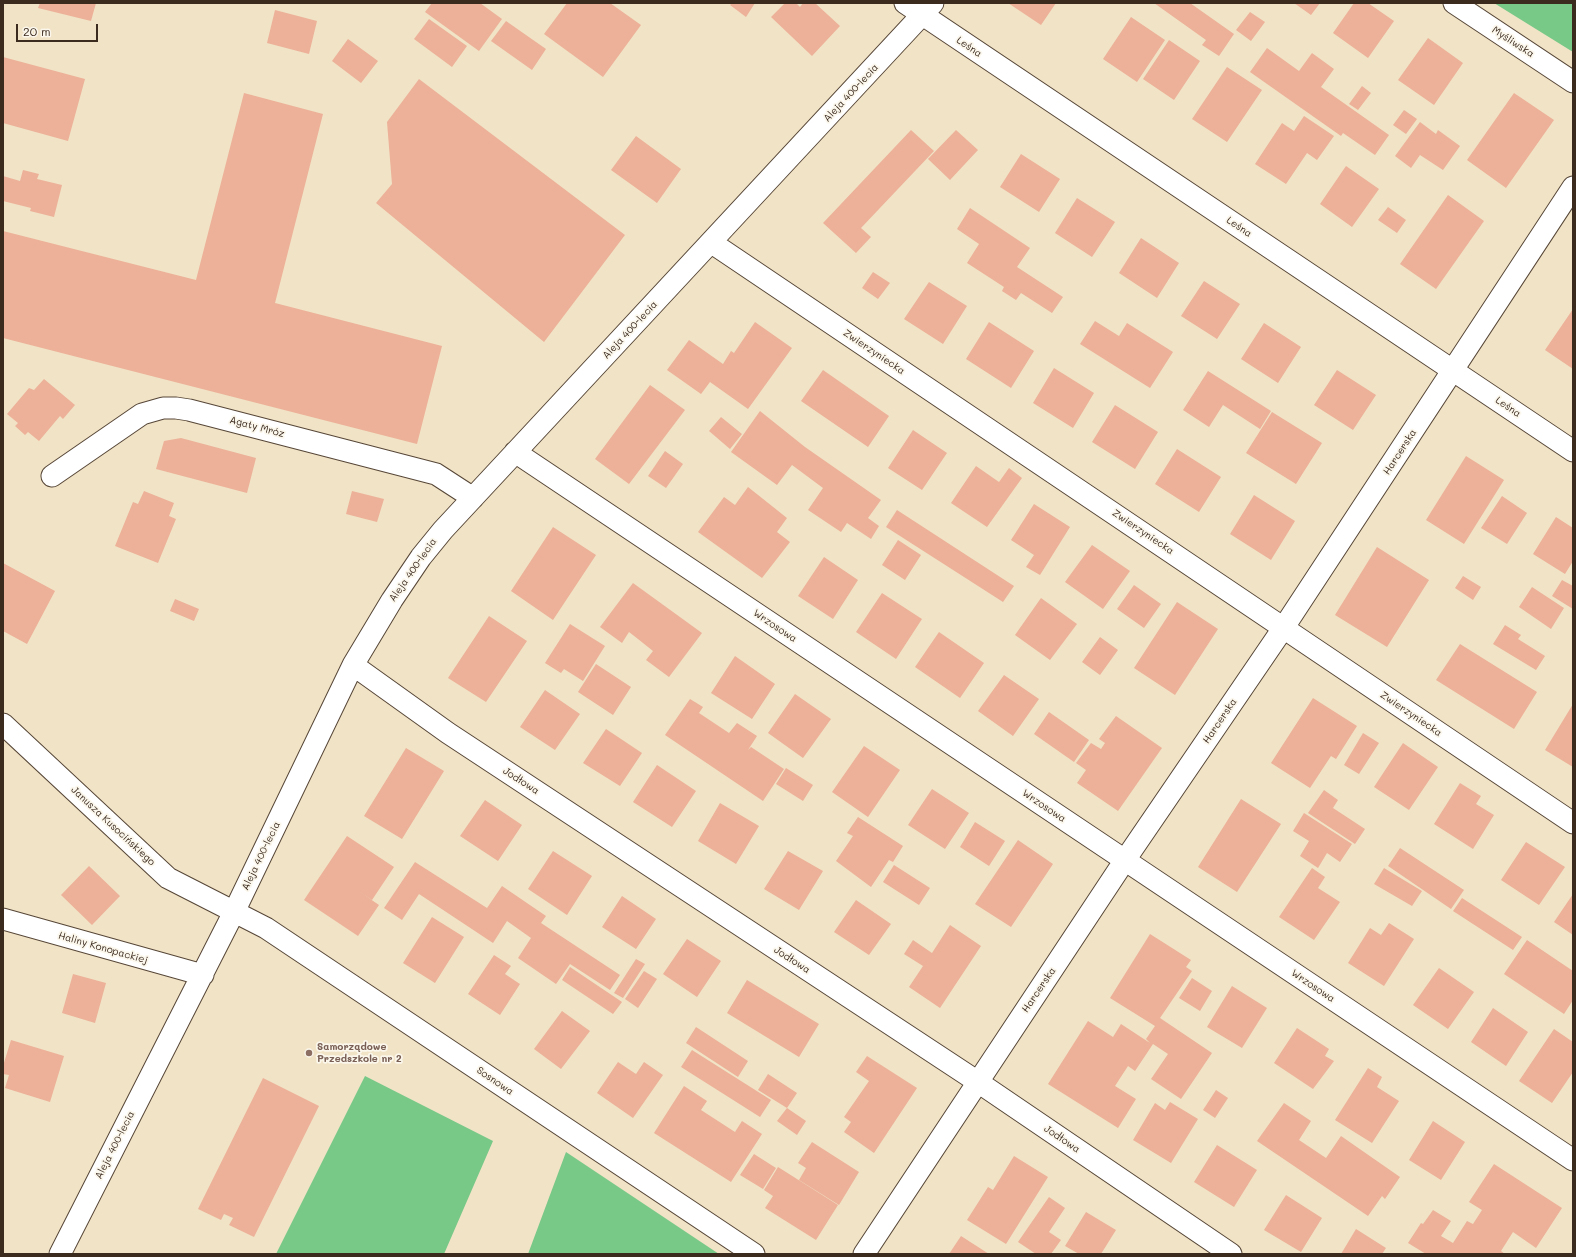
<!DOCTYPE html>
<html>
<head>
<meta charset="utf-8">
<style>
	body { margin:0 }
	#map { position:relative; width:1576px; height:1257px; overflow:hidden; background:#f1e3c6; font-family:Mali,sans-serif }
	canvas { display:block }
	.frame { position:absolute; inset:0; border:4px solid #3b2a1e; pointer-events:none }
	.scale { position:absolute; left:16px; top:24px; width:82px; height:18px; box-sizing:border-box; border:2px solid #3b2a1e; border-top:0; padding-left:5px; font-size:12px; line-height:14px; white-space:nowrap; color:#3b2a1e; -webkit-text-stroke:3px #fbf7ec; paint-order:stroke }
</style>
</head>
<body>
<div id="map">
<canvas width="1576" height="1257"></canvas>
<div class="frame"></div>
<div class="scale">20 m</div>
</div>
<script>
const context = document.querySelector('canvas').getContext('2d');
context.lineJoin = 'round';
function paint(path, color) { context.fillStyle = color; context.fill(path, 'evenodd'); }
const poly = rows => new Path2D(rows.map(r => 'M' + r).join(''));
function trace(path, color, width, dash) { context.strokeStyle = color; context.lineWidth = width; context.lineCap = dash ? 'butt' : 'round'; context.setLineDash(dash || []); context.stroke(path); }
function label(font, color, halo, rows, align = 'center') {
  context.font = font + ' Mali,sans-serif'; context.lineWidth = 3.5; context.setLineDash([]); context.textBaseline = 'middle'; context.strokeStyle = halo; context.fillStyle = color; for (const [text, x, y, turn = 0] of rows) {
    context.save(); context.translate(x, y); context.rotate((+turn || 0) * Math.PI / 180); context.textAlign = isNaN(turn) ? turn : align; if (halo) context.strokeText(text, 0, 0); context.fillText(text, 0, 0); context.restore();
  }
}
const green = poly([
	[1494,3,1573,3,1573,52],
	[365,1076,493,1141,444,1254,276,1254],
	[566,1152,719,1254,528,1254]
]);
const building = poly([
	[40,3,96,3,91,21,38,8],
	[432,3,480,3,502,19,479,51,425,12],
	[567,3,610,3,641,25,603,77,544,34],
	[732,3,755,3,746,17,730,5],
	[785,3,796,3,800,7,803,3,815,3,840,26,812,56,771,17],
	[1008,3,1056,3,1041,25],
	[1154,3,1190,3,1234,34,1219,56,1202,45,1206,40],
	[1294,3,1320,3,1311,15],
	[1354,3,1368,3,1394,21,1368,58,1333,33],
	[275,10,317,21,309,54,267,43],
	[1250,12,1265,22,1251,41,1236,30],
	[1131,17,1165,40,1137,82,1103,59],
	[429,19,467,46,452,67,414,39],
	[506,21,546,49,532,70,491,41],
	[1428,38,1463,63,1434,105,1398,80],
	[348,39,378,61,361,83,332,61],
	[1169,40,1200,61,1174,100,1143,79],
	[1267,48,1299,71,1312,53,1334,69,1321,87,1389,135,1375,155,1343,133,1341,136,1250,72],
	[3,57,85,79,68,141,3,123],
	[1227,67,1262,90,1227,142,1192,119],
	[419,79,625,235,544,342,376,203,392,184,387,122],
	[1362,86,1371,93,1358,110,1349,104],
	[244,93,323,114,275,303,442,346,417,444,3,338,3,231,196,280],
	[1514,93,1554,120,1506,188,1467,160],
	[1404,110,1417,119,1406,134,1393,125],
	[1304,116,1334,136,1317,160,1307,153,1286,184,1255,164,1282,123,1294,131],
	[1420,122,1436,134,1438,130,1460,146,1443,170,1420,155,1411,168,1395,156],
	[911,130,934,151,861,228,871,237,856,253,823,223],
	[956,130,978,150,950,180,928,159],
	[636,136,681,169,657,203,611,170],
	[1021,154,1060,179,1039,212,1000,187],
	[1346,166,1379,189,1352,227,1320,204],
	[23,170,39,174,37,179,62,185,54,217,30,211,31,208,3,201,3,176,20,181],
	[1448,195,1484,221,1436,289,1400,264],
	[1077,198,1115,222,1092,257,1055,233],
	[1388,207,1406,220,1397,233,1378,220],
	[970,208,1030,248,1017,267,1063,297,1052,313,1021,293,1016,300,1002,291,1004,287,967,263,979,244,957,229],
	[1141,238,1179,263,1157,298,1119,273],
	[873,272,890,283,878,299,862,288],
	[1204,281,1240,304,1217,339,1181,316],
	[929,282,967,306,943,344,904,319],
	[1573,309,1573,369,1545,350],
	[1095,321,1119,336,1127,323,1173,352,1150,388,1080,344],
	[755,322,792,348,748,409,710,382,701,394,667,370,689,340,723,364,731,351,734,353],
	[989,322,1034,351,1011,388,966,359],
	[1264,323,1301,347,1278,383,1241,359],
	[1054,368,1094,393,1073,428,1033,403],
	[823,370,889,416,868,447,801,401],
	[1337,370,1376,395,1353,430,1314,405],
	[1208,371,1271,411,1260,429,1223,405,1209,427,1183,410],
	[44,379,75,405,63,419,60,416,39,441,28,432,25,435,15,426,18,423,7,414,29,388,34,390],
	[650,385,685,410,629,484,595,459],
	[1115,405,1158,432,1135,469,1092,442],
	[760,411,805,447,881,500,868,518,879,526,871,539,847,523,841,532,808,510,823,488,792,465,777,485,731,452],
	[1272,412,1322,443,1296,484,1246,453],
	[721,417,742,434,730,449,709,431],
	[913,430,947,453,922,490,888,468],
	[181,438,256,458,247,493,156,469,164,441],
	[1177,449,1221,477,1199,512,1155,484],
	[665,451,683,464,666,488,648,476],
	[1466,456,1504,480,1464,544,1426,520],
	[976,466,999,482,1009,468,1022,478,987,527,951,503],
	[748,487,787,518,777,532,790,542,762,578,698,532,724,497,735,505],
	[144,491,174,503,169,516,176,519,158,563,115,546,133,502,138,504],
	[352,491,384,499,377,522,346,514],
	[1254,495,1295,521,1271,560,1230,534],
	[1502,496,1527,513,1507,544,1481,528],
	[1034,504,1070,527,1040,575,1026,567,1034,555,1011,540],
	[897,510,1014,586,1003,602,886,527],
	[1556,517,1573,528,1573,561,1565,574,1533,554],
	[553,527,596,555,553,620,511,591],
	[898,540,921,555,905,580,882,565],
	[1092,545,1130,571,1103,609,1065,582],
	[1377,547,1429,580,1387,647,1335,615],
	[824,557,858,580,833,619,798,596],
	[3,563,55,591,27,644,3,631],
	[1463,576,1481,587,1473,600,1455,588],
	[1562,580,1573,586,1573,609,1552,596],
	[633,583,702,633,669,677,646,660,653,651,638,639,629,632,622,643,600,627],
	[1134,585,1161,604,1144,628,1117,609],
	[1532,587,1564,608,1551,629,1519,607],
	[882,593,922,619,896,659,856,632],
	[1041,598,1077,624,1050,660,1015,635],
	[175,599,199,609,194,621,170,611],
	[1177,602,1218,629,1175,695,1134,668],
	[489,616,527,641,486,702,448,678],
	[570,624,605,646,583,681,564,669,561,673,545,663],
	[1505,625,1521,635,1518,639,1545,656,1536,670,1493,644],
	[939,632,984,663,960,698,915,667],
	[1100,637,1118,650,1100,675,1082,662],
	[1460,644,1537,692,1514,729,1436,680],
	[735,656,775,684,752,719,711,693],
	[596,664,631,687,613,715,578,692],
	[1004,675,1039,699,1013,736,978,711],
	[545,690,580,714,555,750,520,727],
	[795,694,831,719,803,758,768,733],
	[1313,698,1357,726,1336,759,1331,756,1310,788,1271,763],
	[690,699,703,707,699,713,729,733,737,723,757,736,748,750,751,747,784,769,763,801,665,735],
	[1573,704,1573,767,1545,750],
	[1049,712,1089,740,1074,762,1034,734],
	[1116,716,1162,748,1118,811,1077,783,1086,770,1076,763,1091,743,1101,749,1105,743,1099,739],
	[606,729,642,753,620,786,583,763],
	[1363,733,1379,743,1359,774,1344,765],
	[1403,743,1438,767,1409,810,1374,787],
	[864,746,900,770,868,817,832,792],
	[406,748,444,771,402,839,364,816],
	[657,765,696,791,672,827,633,802],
	[786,768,813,785,803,801,776,784],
	[1460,783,1481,796,1476,804,1494,815,1473,849,1434,824],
	[932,789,969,813,945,849,908,825],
	[1324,790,1338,800,1333,808,1365,829,1355,844,1308,813],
	[1241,799,1281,824,1237,892,1198,867],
	[485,800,522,825,498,861,460,836],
	[720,803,759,826,736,864,698,841],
	[1304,813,1352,844,1340,862,1327,853,1318,868,1300,856,1309,841,1293,831],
	[858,817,903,846,893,862,889,860,871,887,836,861,853,836,847,833],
	[975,822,1005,841,989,866,960,847],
	[347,836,394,867,372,900,357,890,379,905,358,936,304,900],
	[1018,840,1053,864,1011,927,975,904],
	[1526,842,1565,867,1539,905,1501,880],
	[1400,848,1464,890,1451,909,1388,866],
	[553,851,592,876,567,915,528,889],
	[788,851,823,871,799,910,764,889],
	[415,862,487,908,502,886,546,916,541,923,620,975,610,990,570,964,556,984,518,958,531,938,507,921,493,943,419,894,402,920,384,908],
	[894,865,930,888,919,905,883,882],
	[89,866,120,896,92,925,61,895],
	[1312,868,1325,877,1318,888,1340,902,1314,940,1279,917],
	[1384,868,1422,891,1412,906,1374,884],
	[1573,894,1573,935,1554,922],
	[622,896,656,919,636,949,602,927],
	[1462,898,1522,937,1513,950,1453,911],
	[856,900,891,924,869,955,834,932],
	[432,917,464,937,435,983,403,963],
	[1389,923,1414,939,1384,986,1348,963,1370,928,1381,935],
	[950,925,981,946,940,1008,909,987,923,966,904,954,913,940,932,953],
	[1150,934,1191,960,1186,967,1192,971,1160,1018,1212,1053,1181,1099,1151,1079,1168,1054,1153,1044,1135,1071,1128,1066,1115,1086,1136,1099,1118,1128,1048,1084,1088,1021,1113,1037,1121,1024,1150,1043,1146,1039,1155,1026,1110,998],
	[687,939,721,961,697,997,663,974],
	[1527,940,1573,971,1573,1000,1564,1014,1504,974],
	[494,955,511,966,505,974,520,984,500,1015,468,994],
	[636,959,645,964,623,998,614,993],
	[570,967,622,1002,613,1014,562,980],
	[1439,968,1474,992,1448,1029,1413,1005],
	[644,971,657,979,638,1008,625,999],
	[73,974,106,983,95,1023,62,1013],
	[1192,978,1212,991,1200,1011,1179,998],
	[747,980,819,1024,799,1057,727,1013],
	[1232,986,1267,1008,1242,1048,1207,1027],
	[1493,1008,1528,1032,1506,1066,1471,1042],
	[562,1011,590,1031,561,1069,534,1049],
	[696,1027,748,1061,738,1077,686,1043],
	[1297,1028,1329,1049,1325,1056,1334,1061,1313,1089,1274,1063],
	[1554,1029,1573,1042,1573,1072,1552,1103,1519,1081],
	[11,1040,64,1056,50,1102,5,1088,9,1075,3,1074,3,1066],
	[692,1050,771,1100,760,1117,681,1067],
	[867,1056,917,1088,874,1153,844,1132,851,1122,844,1117,869,1081,856,1072],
	[618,1062,636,1074,644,1062,663,1075,633,1118,597,1093],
	[1368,1068,1382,1077,1377,1087,1399,1101,1372,1143,1335,1120],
	[768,1074,797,1093,787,1108,758,1090],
	[263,1078,319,1106,254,1237,229,1225,233,1218,224,1214,221,1220,198,1209],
	[684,1086,707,1101,701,1110,735,1132,742,1121,762,1134,731,1182,654,1133],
	[1216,1090,1228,1098,1215,1118,1203,1110],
	[1170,1102,1198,1119,1171,1163,1133,1140,1155,1103,1165,1110],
	[1284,1103,1311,1121,1299,1140,1326,1158,1341,1136,1400,1177,1385,1199,1382,1196,1368,1216,1257,1141],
	[787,1108,806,1121,797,1135,777,1121],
	[1433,1121,1465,1142,1441,1180,1409,1160],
	[812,1142,859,1172,839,1205,799,1180,806,1168,798,1163],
	[1217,1145,1257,1170,1234,1207,1194,1182],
	[754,1154,776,1168,763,1189,740,1175],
	[1014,1156,1048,1177,1006,1244,967,1220,988,1187,993,1190],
	[1494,1164,1562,1208,1536,1248,1513,1232,1501,1251,1505,1254,1426,1254,1408,1243,1421,1223,1423,1224,1433,1210,1451,1221,1441,1236,1453,1243,1467,1221,1473,1224,1482,1210,1469,1202],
	[778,1167,838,1205,816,1240,765,1208,773,1196,764,1190],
	[1286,1195,1322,1218,1301,1252,1264,1230],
	[1049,1197,1065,1208,1049,1232,1061,1240,1051,1254,1036,1254,1018,1242],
	[1086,1212,1116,1230,1101,1254,1079,1254,1065,1246],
	[1356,1229,1386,1248,1382,1254,1341,1254],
	[961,1236,989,1254,949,1254]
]);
const street = poly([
	[905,3,1573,451],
	[1454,3,1573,82],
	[712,243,1573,823],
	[515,452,1573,1160],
	[52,476,142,414,163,408,176,408,189,410,436,474,473,498],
	[353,665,448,733,978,1082,1231,1254],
	[3,724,168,878,266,928,754,1254],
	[3,919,203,975],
	[60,1254,234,912,353,665,392,600,421,557,443,530,933,3],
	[864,1254,1125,860,1284,627,1573,187]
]);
const markers = [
	[309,1053,4,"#8d6e63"]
];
const streetNames = [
	["Myśliwska",1513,42,33],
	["Leśna",969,47,34],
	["Aleja 400-lecia",851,93,-47],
	["Leśna",1239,227,34],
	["Aleja 400-lecia",630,330,-47],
	["Zwierzyniecka",874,352,34],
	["Leśna",1508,407,34],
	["Agaty Mróz",257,427,15],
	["Harcerska",1400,452,-57],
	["Zwierzyniecka",1143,532,34],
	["Aleja 400-lecia",413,570,-55],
	["Wrzosowa",775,626,34],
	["Zwierzyniecka",1411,714,34],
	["Harcerska",1220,721,-56],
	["Jodłowa",521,781,33],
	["Wrzosowa",1044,806,34],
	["Janusza Kusocińskiego",113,826,43],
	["Aleja 400-lecia",261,856,-64],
	["Haliny Konopackiej",103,948,16],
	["Jodłowa",792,960,33],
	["Wrzosowa",1313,986,34],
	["Harcerska",1039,990,-56],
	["Sosnowa",495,1081,34],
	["Jodłowa",1062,1139,34],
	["Aleja 400-lecia",115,1145,-63]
];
const educationNames = [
	["Samorządowe",317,1047],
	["Przedszkole nr 2",317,1059]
];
paint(green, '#78c888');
paint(building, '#ecb198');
trace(street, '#564637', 23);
trace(street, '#fff', 21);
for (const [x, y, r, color] of markers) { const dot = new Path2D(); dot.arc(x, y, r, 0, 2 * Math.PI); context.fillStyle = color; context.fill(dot); trace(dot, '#fbf7ec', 1.5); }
label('10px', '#3b2a1e', '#fbf7ec', streetNames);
label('bold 10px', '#785e54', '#fbf7ec', educationNames, 'left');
</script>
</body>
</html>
